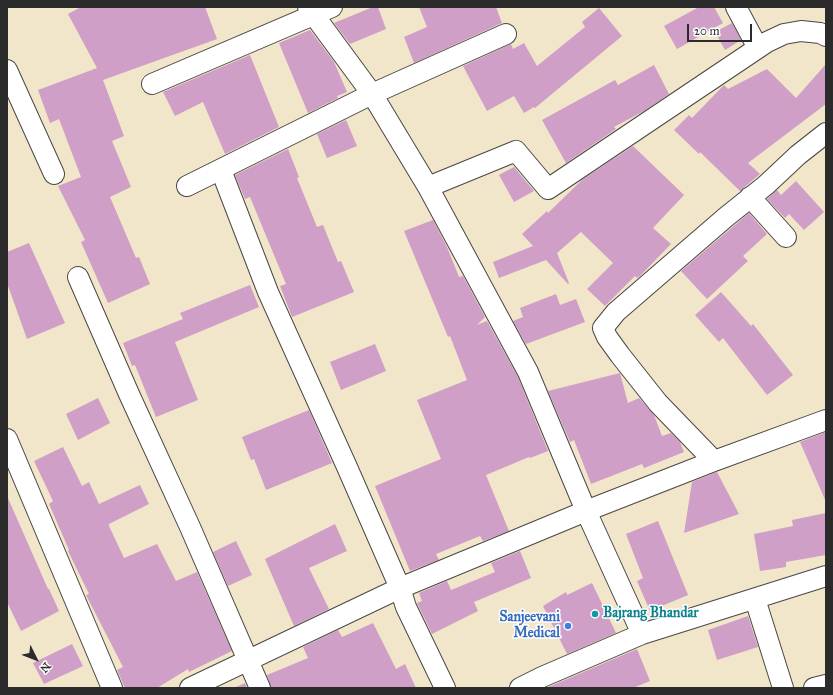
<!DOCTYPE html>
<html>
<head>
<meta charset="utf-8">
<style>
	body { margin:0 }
	#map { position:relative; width:833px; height:695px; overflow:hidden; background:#f1e5ca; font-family:"IM FELL Great Primer",serif }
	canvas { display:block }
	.frame { position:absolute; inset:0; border:8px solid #2b2b2b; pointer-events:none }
	.north { position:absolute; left:16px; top:639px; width:40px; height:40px; -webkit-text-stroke:3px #fff; paint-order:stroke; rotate:132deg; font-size:11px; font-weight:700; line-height:16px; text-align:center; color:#2b2b2b }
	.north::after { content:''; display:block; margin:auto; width:14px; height:18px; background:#2b2b2b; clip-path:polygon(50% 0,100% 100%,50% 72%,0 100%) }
	.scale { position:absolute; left:687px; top:24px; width:65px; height:18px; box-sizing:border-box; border:2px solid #2b2b2b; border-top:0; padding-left:5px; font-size:12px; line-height:14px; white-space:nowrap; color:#2b2b2b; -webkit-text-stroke:3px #fff; paint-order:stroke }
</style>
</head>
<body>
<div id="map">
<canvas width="833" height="695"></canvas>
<div class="frame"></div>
<div class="north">N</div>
<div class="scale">20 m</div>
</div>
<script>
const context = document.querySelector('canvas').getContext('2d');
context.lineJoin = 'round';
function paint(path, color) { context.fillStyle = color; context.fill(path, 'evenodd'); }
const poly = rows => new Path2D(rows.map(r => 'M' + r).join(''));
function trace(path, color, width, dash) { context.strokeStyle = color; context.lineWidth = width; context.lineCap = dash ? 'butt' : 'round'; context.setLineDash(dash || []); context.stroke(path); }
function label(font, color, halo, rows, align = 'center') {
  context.font = font + ' "IM FELL Great Primer",serif'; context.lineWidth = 3; context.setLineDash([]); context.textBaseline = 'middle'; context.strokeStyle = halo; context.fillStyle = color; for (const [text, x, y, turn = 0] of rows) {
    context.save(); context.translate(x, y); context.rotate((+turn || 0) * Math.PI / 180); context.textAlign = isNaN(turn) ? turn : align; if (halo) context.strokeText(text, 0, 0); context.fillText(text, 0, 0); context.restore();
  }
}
const building = poly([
	[81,7,205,7,217,39,103,80,124,136,112,141,131,187,110,197,136,258,139,257,150,284,108,303,81,242,85,240,58,186,81,177,59,119,50,123,38,90,97,68,68,14],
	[373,7,378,7,386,29,350,44,334,23],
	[419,7,496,7,502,23,414,63,404,37,427,27],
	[699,7,714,7,723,23,677,49,664,26],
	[599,8,622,36,535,108,534,107,524,113,514,96,487,111,463,66,511,44,513,49,524,43,537,66,585,27,582,22],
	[732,23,741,40,725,50,715,32],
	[310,30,334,62,347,92,337,96,338,98,308,113,279,43],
	[250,55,279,127,225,154,203,102,175,116,163,92],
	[826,64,826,104,748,163,760,174,740,191,700,152,699,154,674,130,689,115,692,118,724,85,728,89,767,69,796,98],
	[654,65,669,94,644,111,614,127,616,129,566,163,542,120,615,80,618,85],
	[346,120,357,146,327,158,317,134],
	[633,146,684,195,653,228,671,244,640,276,637,278,635,276,605,306,587,289,613,263,581,232,557,253,569,283,568,284,546,260,499,278,493,262,533,246,522,234,547,211,548,213,583,179],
	[288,149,299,177,297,178,317,227,323,225,338,262,341,261,354,292,292,317,280,286,286,284,250,197,245,199,235,175],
	[514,167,534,191,514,202,499,175],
	[796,181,824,212,804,230,789,214,785,218,767,199,777,190,781,195],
	[749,213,767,234,743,256,748,261,707,299,681,271],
	[433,220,447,247,459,277,463,276,485,317,477,325,487,321,518,377,548,451,530,458,529,457,486,475,509,531,483,541,480,536,436,554,439,560,410,571,375,486,441,459,417,400,467,380,450,336,448,337,404,231],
	[29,243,65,323,27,339,7,283,7,252],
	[250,285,259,307,175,342,198,400,156,417,135,365,132,366,123,343,183,319,180,313],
	[721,292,751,326,753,324,793,375,767,395,723,338,719,342,695,315],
	[556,294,560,305,576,299,585,322,526,344,513,321,523,317,520,308],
	[375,344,386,371,341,390,330,362],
	[620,373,628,403,639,398,654,415,662,436,671,433,680,442,684,452,644,468,642,464,591,484,574,440,570,442,548,391],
	[98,398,110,423,78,440,66,414],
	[309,410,332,463,266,490,254,459,251,460,242,437],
	[826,432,826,502,800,442],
	[63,447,82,486,89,482,99,504,140,485,149,504,109,524,109,526,124,558,157,544,176,581,197,572,232,651,189,672,188,669,157,688,125,688,117,670,123,667,86,595,89,594,68,551,69,550,49,504,53,501,34,461],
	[717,472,739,514,684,533,692,482],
	[7,496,48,589,49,589,59,611,21,631,7,602],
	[826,513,826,555,786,562,786,567,760,571,754,534,793,526,792,520],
	[658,521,688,595,650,611,637,581,643,578,626,534],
	[335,524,347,551,309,568,329,609,294,626,265,559],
	[236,541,252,575,228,586,213,552],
	[520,551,531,578,474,602,478,611,432,634,417,603,422,601,419,593,447,581,451,590,495,572,491,563],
	[592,583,616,633,567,654,543,606,566,592,567,595],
	[748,616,758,647,717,660,708,630],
	[373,623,396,669,405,664,416,688,271,688,267,675,308,658,303,647,338,630,342,637],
	[72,644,83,666,44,684,33,663],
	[637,649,650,681,633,688,546,688],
	[245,683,247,688,236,688,236,687]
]);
const street = poly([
	[308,7,372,94,428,187,528,372,586,511,642,634],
	[736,7,758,48],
	[7,70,54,174],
	[152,84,332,7],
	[221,170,268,292,347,467,400,588,406,607,445,688],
	[187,186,372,94,506,34],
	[428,187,516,151,548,189,767,42,784,34,801,31,820,33,826,36],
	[750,197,786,237],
	[78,277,129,394,190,527,260,688],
	[7,439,112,688],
	[714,461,658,403,620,355,607,337,603,328,616,312,726,217,766,185,798,155,826,133],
	[755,599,783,688],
	[190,688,400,588,586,511,714,461,826,420],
	[520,688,542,677,642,634,826,576],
	[814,688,826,685]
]);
const markers = [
	[595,614,4,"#0f9aa8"],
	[568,626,4,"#3f7fe0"]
];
const cultureNames = [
	["Bajrang Bhandar",603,614]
];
const shopNames = [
	["Sanjeevani",560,618],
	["Medical",560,634]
];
paint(building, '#cf9fc7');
trace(street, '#494743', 22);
trace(street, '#fff', 20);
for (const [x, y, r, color] of markers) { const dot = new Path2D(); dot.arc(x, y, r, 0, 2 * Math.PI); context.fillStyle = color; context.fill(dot); trace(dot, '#fff', 1.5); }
label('bold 14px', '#0d838f', '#fff', cultureNames, 'left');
label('bold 14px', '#366cbe', '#fff', shopNames, 'right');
</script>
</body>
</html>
